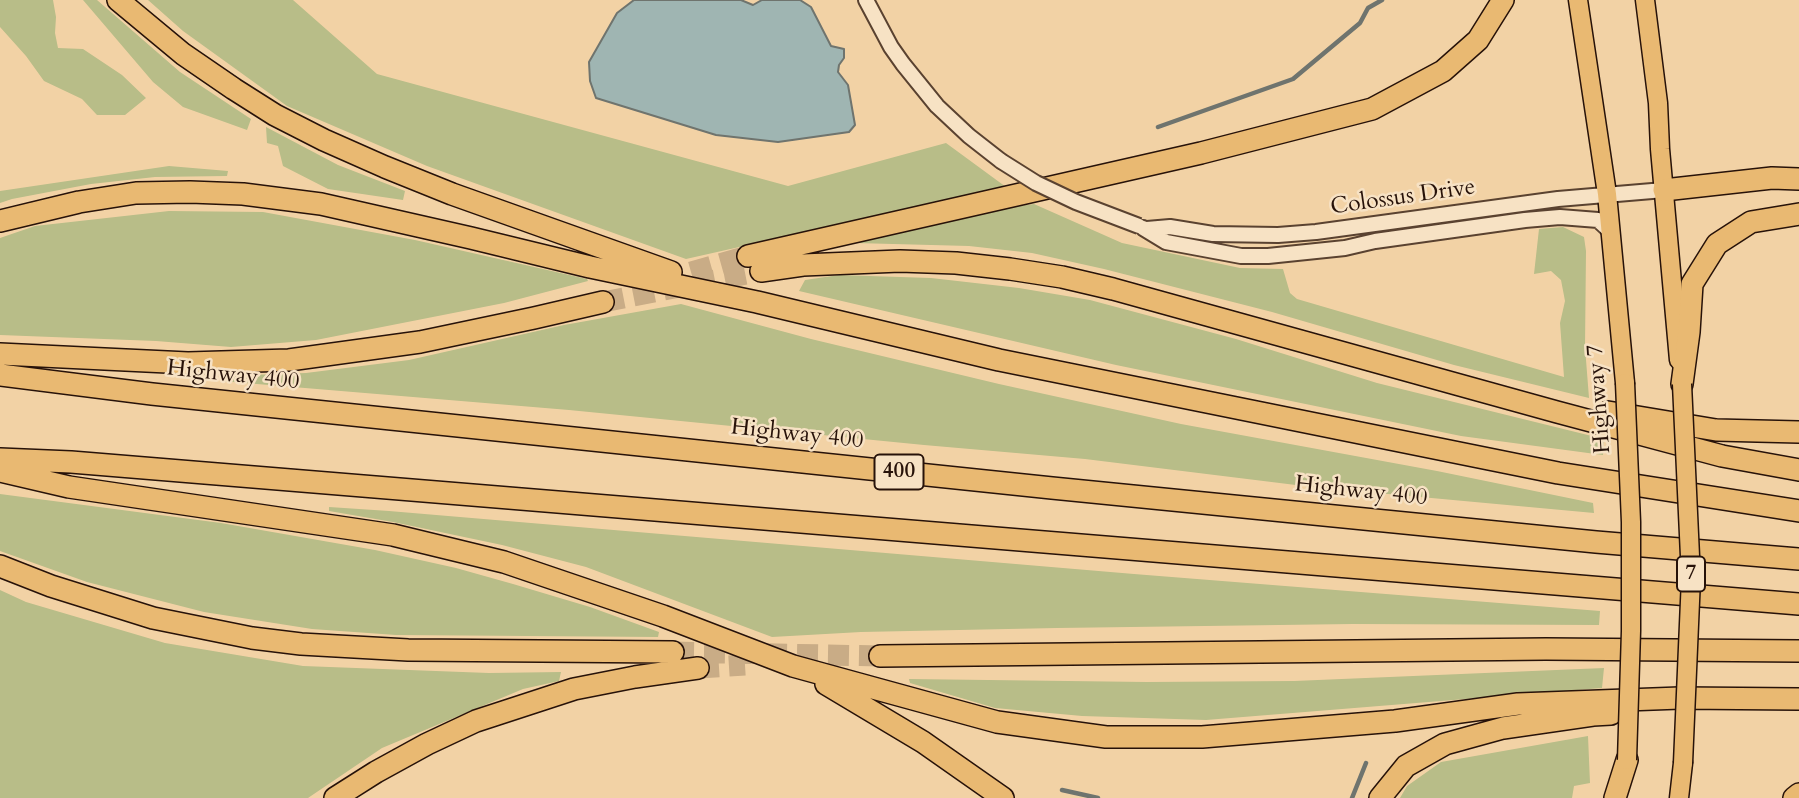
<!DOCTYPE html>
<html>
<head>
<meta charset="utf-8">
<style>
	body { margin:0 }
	canvas { display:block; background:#f2d2a5 }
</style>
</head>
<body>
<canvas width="1799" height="798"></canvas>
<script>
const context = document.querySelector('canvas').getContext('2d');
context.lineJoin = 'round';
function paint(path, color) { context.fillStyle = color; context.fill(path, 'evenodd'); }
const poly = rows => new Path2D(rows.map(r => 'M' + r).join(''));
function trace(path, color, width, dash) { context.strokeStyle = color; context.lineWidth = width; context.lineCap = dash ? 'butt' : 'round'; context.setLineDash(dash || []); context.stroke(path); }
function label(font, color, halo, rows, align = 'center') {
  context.font = font + ' Cardo,serif'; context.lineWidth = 5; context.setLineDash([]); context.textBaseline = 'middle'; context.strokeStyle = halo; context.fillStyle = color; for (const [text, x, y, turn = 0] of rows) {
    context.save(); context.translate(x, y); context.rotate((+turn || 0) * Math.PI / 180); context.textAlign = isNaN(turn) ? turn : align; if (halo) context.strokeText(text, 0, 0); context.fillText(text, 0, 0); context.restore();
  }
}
const green = poly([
	[0,0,53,0,56,17,55,33,58,48,83,49,122,75,146,98,125,115,97,115,82,99,44,81,26,56,0,27],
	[83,0,97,0,180,72,251,119,247,130,183,107,153,82],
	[148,0,293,0,377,74,788,186,946,143,1006,187,686,259,427,166,287,106,183,31],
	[266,127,338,165,405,191,403,200,328,189,283,166,278,146,267,143],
	[169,166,228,171,227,176,155,177,91,184,12,199,0,203,0,191],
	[1034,204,1122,243,1240,268,1283,269,1290,293,1297,299,1564,377,1560,323,1565,301,1561,280,1551,271,1534,274,1539,229,1563,227,1584,237,1586,251,1585,347,1589,398,1454,365,1272,312,1186,290,1104,269,1032,253,969,246,855,243,891,233,1002,208],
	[169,211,263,212,415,240,587,279,588,281,504,303,316,340,231,347,156,341,0,335,0,238,35,226],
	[839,275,931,278,1019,288,1090,300,1236,339,1377,383,1604,439,1603,455,1461,436,1291,401,1116,365,799,291,805,280],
	[681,304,811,339,999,384,1181,424,1437,471,1593,503,1594,513,1312,487,1085,459,924,445,569,410,221,381,220,376,306,373,409,360,564,325],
	[0,494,221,523,375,550,456,568,513,584,590,607,659,632,658,637,396,635,312,629,204,612,87,582,0,551],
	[329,507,389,511,1134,574,1600,611,1599,625,1353,624,1057,628,861,632,772,637,586,567,502,545,393,522,329,511],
	[0,590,26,602,165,643,303,666,489,673,561,672,559,681,523,689,382,748,308,798,0,798],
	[1604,668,1602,688,1206,720,1082,716,995,708,910,683,909,679,1147,682,1294,681],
	[1588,736,1590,783,1574,786,1572,798,1400,798,1407,786,1441,762]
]);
const water = poly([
	[634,0,741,0,753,5,762,0,800,0,811,7,831,46,844,49,844,58,839,65,838,72,848,85,855,125,849,132,778,142,716,135,596,98,590,81,589,62,617,13,634,0]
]);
const stream = poly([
	[1158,127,1293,79,1360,23,1368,8,1382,0],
	[1062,790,1098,798],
	[1352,798,1366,763]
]);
const highwayTunnel = poly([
	[691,272,748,256],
	[603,302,761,271],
	[673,652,880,656],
	[698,668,745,665]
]);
const minor = poly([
	[866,0,891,47,903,64,937,106,969,136,1001,161],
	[1143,228,1166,242,1241,256,1268,256,1345,248,1375,241,1525,220,1560,217,1598,220,1611,232],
	[1147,229,1170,227,1213,234,1278,235,1316,232,1558,199,1664,190]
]);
const major = poly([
	[1578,0,1607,194,1625,383],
	[1645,0,1658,103,1660,149,1679,360],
	[1679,798,1683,763]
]);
const highway = poly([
	[118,0,183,54,234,89,275,115,324,140,385,167,452,194,671,272],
	[1664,190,1772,178,1799,179],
	[0,221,79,202,136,193,190,192,243,194,321,204,471,238,590,267,757,302,999,360,1558,473,1799,511],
	[748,256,1201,153,1372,109,1443,71,1478,40,1503,0],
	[761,271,803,265,900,261,956,263,1010,269,1062,277,1113,289,1557,412,1722,456,1799,470],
	[0,354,188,363,289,360,420,342,534,318,603,302],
	[0,375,152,394,1052,488,1596,542,1799,559],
	[1682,384,1689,332,1692,284,1717,244,1751,222,1799,214],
	[1608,412,1716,430,1799,432],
	[0,459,71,462,1799,604],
	[0,471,69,487,393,535,504,562,663,616,793,666,997,722,1106,737,1202,737,1395,721,1518,704,1680,698,1799,699],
	[0,566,51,586,153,618,252,638,301,644,408,650,673,652],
	[880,656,1546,649,1799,651],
	[826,684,923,742,1003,798],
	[335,798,376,772,427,744,476,721,574,689,635,677,698,668],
	[1380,798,1406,766,1445,744,1503,728,1593,715,1611,714],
	[1615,798,1627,760],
	[1794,798,1799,794]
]);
const minorBridge = poly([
	[1001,161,1036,183,1076,202,1139,226]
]);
const majorBridge = poly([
	[1625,383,1631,522,1631,631,1627,760],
	[1682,384,1691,578,1683,763]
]);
const shields = [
	[899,472,49],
	[1691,574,28]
];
const shieldNames = [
	["400",899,472],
	["7",1691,574]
];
const streetNames = [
	["Colossus Drive",1403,198,-8],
	["Highway 400",233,376,6],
	["Highway 7",1600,399,-94],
	["Highway 400",797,435,6],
	["Highway 400",1361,492,6]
];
paint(green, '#b8bd88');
paint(water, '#9fb5b2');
trace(water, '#6f746e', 2);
trace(stream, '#6f746e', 4.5);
trace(highwayTunnel, '#c9ac86', 21, [21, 10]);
trace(minor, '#5a4230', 18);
trace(major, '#271209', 21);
trace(highway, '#271209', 24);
trace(minor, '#f7e2c4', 14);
trace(major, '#e9b972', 18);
trace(highway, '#e9b972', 21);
trace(minorBridge, '#5a4230', 18, []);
trace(majorBridge, '#271209', 21, []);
trace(minorBridge, '#f7e2c4', 14);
trace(majorBridge, '#e9b972', 18);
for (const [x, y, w] of shields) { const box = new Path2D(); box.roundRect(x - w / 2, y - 17.5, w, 35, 5); context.fillStyle = '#f7e2c4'; context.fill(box); trace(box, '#271209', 2); }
label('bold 21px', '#271209', null, shieldNames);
label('23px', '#271209', '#f7e2c4', streetNames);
</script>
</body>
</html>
